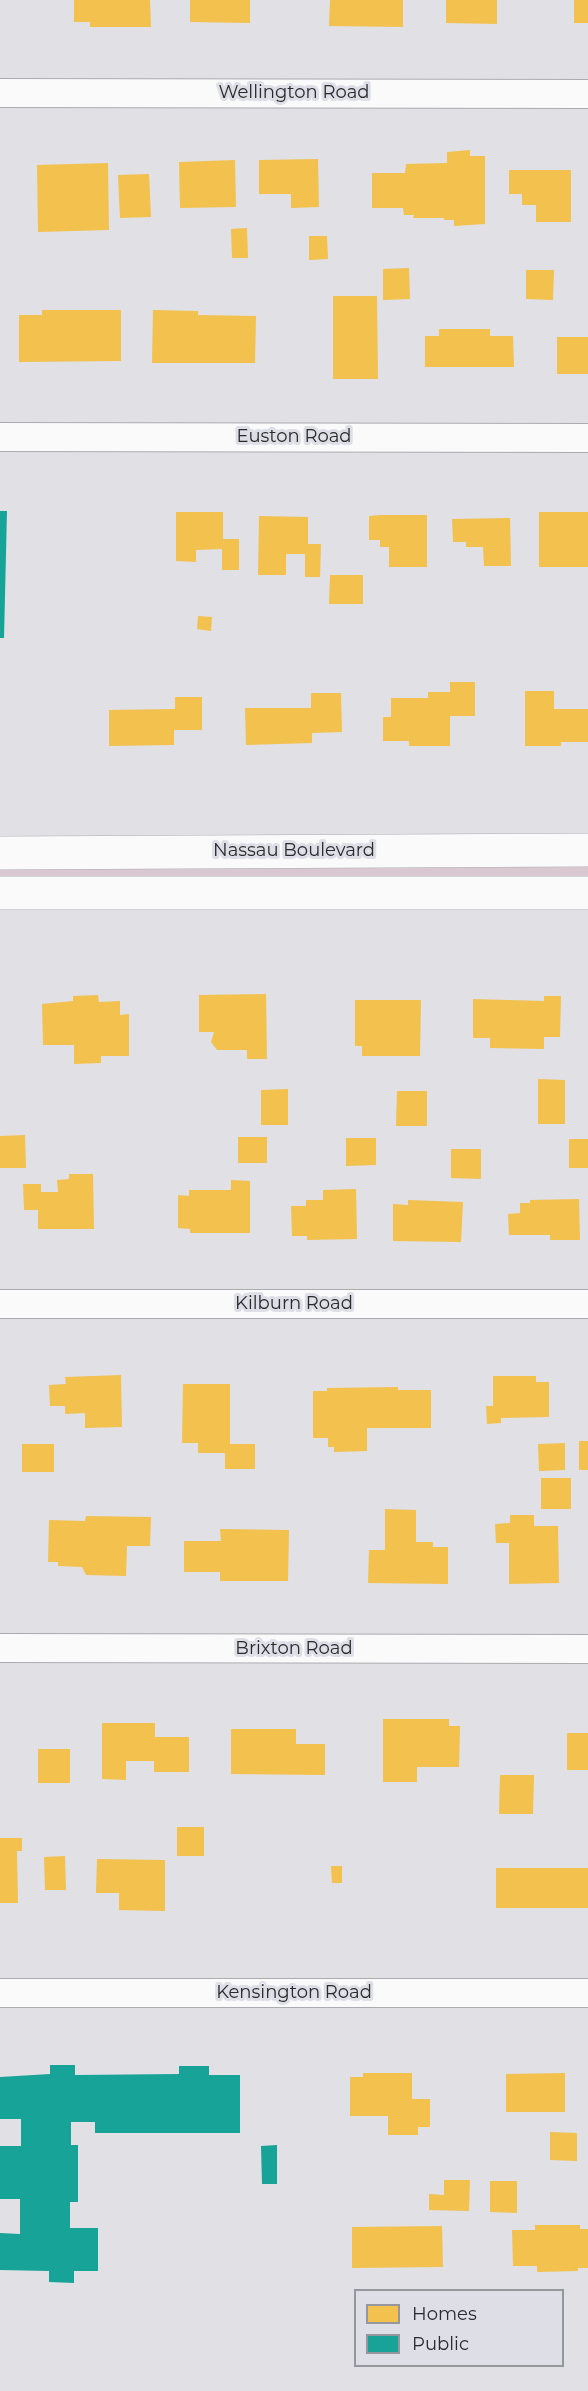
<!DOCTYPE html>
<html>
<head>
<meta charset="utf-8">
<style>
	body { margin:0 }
	#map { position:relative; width:588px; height:2391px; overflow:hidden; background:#e0e0e5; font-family:Montserrat,sans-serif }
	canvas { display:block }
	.legend { position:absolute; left:354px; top:2289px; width:210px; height:78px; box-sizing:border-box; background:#dedee7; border:2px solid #96969d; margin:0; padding:8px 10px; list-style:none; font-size:18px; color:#2a2a2d }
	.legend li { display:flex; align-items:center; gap:12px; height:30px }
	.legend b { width:30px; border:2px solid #96969d }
</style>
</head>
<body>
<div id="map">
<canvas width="588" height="2391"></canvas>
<ul class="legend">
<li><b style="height:16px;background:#f2c14e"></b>Homes</li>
<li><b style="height:16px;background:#17a398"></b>Public</li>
</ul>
</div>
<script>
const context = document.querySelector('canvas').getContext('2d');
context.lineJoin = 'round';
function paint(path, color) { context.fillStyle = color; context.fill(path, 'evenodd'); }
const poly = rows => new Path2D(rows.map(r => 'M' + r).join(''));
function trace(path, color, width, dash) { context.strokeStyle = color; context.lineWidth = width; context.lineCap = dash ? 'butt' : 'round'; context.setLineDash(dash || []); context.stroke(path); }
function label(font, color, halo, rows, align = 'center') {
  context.font = font + ' Montserrat,sans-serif'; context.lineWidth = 6; context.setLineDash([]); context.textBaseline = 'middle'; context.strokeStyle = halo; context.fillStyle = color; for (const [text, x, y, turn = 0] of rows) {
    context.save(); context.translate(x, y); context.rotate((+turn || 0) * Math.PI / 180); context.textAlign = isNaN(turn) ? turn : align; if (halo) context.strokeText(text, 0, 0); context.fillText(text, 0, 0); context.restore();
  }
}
const green = poly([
	[0,855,588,855,588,895,0,894]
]);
const homes = poly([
	[74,0,150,0,151,27,90,27,90,22,74,22],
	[190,0,250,0,250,23,190,22],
	[330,0,403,0,403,27,329,26],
	[446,0,497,0,497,24,446,23],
	[574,0,588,0,588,23,574,23],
	[470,150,470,156,485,156,485,224,454,226,454,220,444,220,444,218,413,218,414,215,404,215,403,208,372,208,372,173,405,173,406,164,447,163,447,152],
	[318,159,319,207,291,208,291,194,259,194,259,160],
	[235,160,236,207,180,208,179,162],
	[108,163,109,230,38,232,37,165],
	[509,170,571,170,571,222,536,222,536,205,522,205,522,194,509,194],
	[149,174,151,217,120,218,118,175],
	[247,228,248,258,232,258,231,229],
	[309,236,327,236,328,259,309,260],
	[409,268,410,299,383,300,383,269],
	[526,270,554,270,553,300,526,299],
	[333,296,377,296,378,379,333,379],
	[42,310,121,310,121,361,19,362,19,315,42,315],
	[153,310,198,311,198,315,256,316,255,363,152,363],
	[439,329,490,329,490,336,513,336,514,367,425,367,425,336,439,336],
	[557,337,588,337,588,374,557,374],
	[176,512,223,512,223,539,239,539,239,570,222,570,222,549,196,550,196,562,176,561],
	[539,512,588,512,588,567,539,567],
	[381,515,427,515,427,567,389,567,389,547,380,547,380,540,369,540,369,516],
	[259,516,308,517,308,544,321,544,320,577,305,577,305,554,286,554,286,575,258,575],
	[510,518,511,566,484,566,483,547,466,547,466,542,453,542,452,519],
	[330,575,363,575,363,604,329,604],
	[198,616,212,617,211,631,197,629],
	[450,682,475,682,475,716,450,716,450,746,409,746,409,741,383,741,383,717,391,717,391,698,428,698,428,692,450,692],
	[525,691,554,691,554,709,588,709,588,742,561,742,561,746,525,746],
	[311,693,341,693,342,732,312,733,312,743,246,745,245,708,311,708],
	[175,697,202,697,202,730,174,730,174,745,109,746,109,710,175,709],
	[266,994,267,1059,247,1059,247,1050,217,1050,211,1042,214,1032,199,1032,199,995],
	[98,995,99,1002,120,1001,120,1015,129,1014,129,1056,101,1056,101,1063,74,1064,74,1045,43,1045,42,1004,73,1001,73,996],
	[544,996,561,996,560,1037,544,1037,544,1049,490,1048,490,1038,473,1038,473,999,544,1001],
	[355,1000,421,1000,420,1056,362,1056,362,1046,355,1046],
	[538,1079,565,1080,565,1124,538,1124],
	[288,1089,288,1125,261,1125,261,1090],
	[397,1091,427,1091,427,1126,396,1126],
	[25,1135,26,1168,0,1168,0,1136],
	[238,1137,267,1137,267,1163,238,1163],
	[346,1138,376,1138,376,1165,346,1166],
	[569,1139,588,1139,588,1168,569,1168],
	[451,1149,481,1149,481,1179,451,1178],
	[69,1174,93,1174,94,1229,38,1229,38,1210,24,1210,23,1184,41,1184,41,1192,58,1192,57,1180,69,1179],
	[231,1180,250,1181,250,1233,190,1233,190,1229,178,1228,178,1195,189,1196,189,1190,231,1190],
	[356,1189,357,1239,307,1240,307,1236,292,1236,291,1206,306,1206,306,1200,323,1200,323,1190],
	[579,1199,580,1240,550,1240,550,1235,509,1235,508,1214,520,1213,520,1203,530,1203,530,1200],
	[408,1200,463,1202,461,1242,393,1241,393,1204,408,1205],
	[121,1375,122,1427,85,1428,85,1413,65,1414,65,1406,50,1406,49,1385,66,1384,65,1377],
	[493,1376,536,1376,536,1382,549,1382,549,1417,501,1418,501,1423,487,1424,486,1406,493,1406],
	[183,1384,230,1384,230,1444,255,1444,255,1469,225,1469,225,1453,198,1453,198,1443,182,1443],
	[398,1387,398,1390,431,1390,431,1428,367,1428,367,1451,334,1452,334,1447,328,1447,328,1438,313,1438,313,1391,327,1391,327,1388],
	[579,1441,588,1441,588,1470,579,1470],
	[565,1443,565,1470,539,1471,538,1444],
	[22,1444,54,1444,54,1472,22,1472],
	[541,1478,571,1478,571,1509,541,1509],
	[385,1509,416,1510,416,1542,433,1542,433,1547,448,1547,448,1584,368,1583,369,1550,385,1550],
	[510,1515,534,1515,534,1526,558,1526,559,1583,509,1584,509,1543,496,1543,495,1524,510,1523],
	[86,1516,151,1517,150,1546,127,1546,126,1576,86,1575,82,1567,58,1566,58,1562,48,1562,49,1520,85,1521],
	[220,1529,289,1530,288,1581,220,1581,220,1572,184,1572,184,1541,221,1541],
	[383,1719,449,1719,449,1726,460,1726,459,1767,417,1767,417,1782,383,1782],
	[102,1723,155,1723,155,1737,189,1737,189,1772,154,1772,154,1761,126,1761,126,1780,102,1779],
	[231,1729,296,1729,296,1744,325,1744,325,1775,231,1774],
	[567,1733,588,1733,588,1770,567,1770],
	[38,1749,70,1749,70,1783,38,1783],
	[500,1775,534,1775,533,1814,499,1814],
	[177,1827,204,1827,204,1856,177,1856],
	[0,1838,22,1838,22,1851,17,1851,18,1903,0,1903],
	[65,1856,66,1890,45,1890,44,1857],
	[97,1859,165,1860,165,1911,119,1910,119,1893,96,1893],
	[331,1866,342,1866,342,1883,332,1883],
	[496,1868,588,1868,588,1908,496,1908],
	[363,2073,412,2073,412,2099,430,2099,430,2127,418,2127,418,2135,388,2135,388,2116,350,2116,350,2077,363,2077],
	[565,2073,565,2112,506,2112,506,2074],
	[550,2132,577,2133,577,2161,550,2160],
	[444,2180,470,2180,469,2211,429,2210,429,2194,444,2195],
	[490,2181,517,2181,517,2213,490,2212],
	[535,2225,580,2225,580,2229,588,2229,588,2268,578,2268,578,2271,537,2272,537,2266,513,2266,512,2230,535,2230],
	[442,2226,443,2267,352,2268,352,2227]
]);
const public = poly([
	[0,511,7,511,4,638,0,638],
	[50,2065,75,2065,75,2075,179,2074,179,2066,209,2066,209,2075,240,2075,240,2133,95,2133,95,2122,71,2122,71,2145,78,2145,78,2202,70,2202,70,2228,98,2228,98,2271,74,2271,74,2283,49,2282,49,2271,0,2270,0,2233,20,2234,20,2199,0,2199,0,2146,21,2146,21,2119,0,2119,0,2077,50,2074],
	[277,2145,277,2184,262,2184,261,2146]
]);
const street = poly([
	[0,93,588,94],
	[0,437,588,438],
	[0,1304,588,1304],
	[0,1648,588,1649],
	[0,1993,588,1993]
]);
const secondary = poly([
	[0,853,588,850],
	[0,893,588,893]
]);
const streetNames = [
	["Wellington Road",294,93],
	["Euston Road",294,437],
	["Nassau Boulevard",294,851],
	["Kilburn Road",294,1304],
	["Brixton Road",294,1649],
	["Kensington Road",294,1993]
];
paint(green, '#dac8d1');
paint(homes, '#f2c14e');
paint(public, '#17a398');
trace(street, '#acacb0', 30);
trace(secondary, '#acacb0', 34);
trace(street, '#fafafb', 28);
trace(secondary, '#fafafb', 33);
label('18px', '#2a2a2d', '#dedee7', streetNames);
</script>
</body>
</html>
